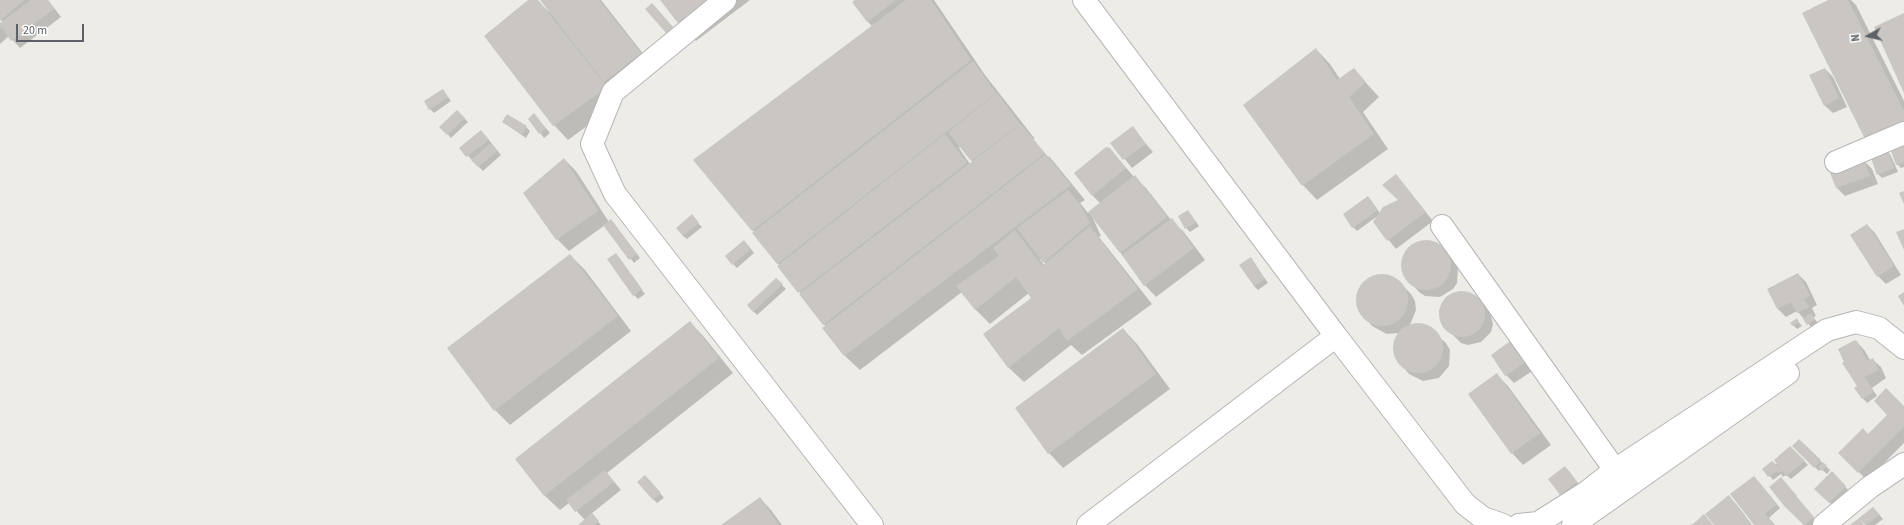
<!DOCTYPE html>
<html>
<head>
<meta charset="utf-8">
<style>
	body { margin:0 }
	#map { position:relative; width:1904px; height:525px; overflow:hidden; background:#eeece6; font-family:"Source Sans 3",sans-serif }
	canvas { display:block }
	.north { position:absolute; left:1848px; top:16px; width:40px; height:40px; -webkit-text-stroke:3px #fff; paint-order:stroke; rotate:262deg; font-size:11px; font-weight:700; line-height:16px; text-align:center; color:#5d6165 }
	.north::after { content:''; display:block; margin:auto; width:14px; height:18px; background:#5d6165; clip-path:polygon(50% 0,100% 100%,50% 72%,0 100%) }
	.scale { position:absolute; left:16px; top:24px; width:68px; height:18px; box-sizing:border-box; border:2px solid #5d6165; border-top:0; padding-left:5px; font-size:12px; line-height:14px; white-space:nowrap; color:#5d6165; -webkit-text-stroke:3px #fff; paint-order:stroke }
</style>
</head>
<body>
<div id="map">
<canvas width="1904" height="525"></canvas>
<div class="north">N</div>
<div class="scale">20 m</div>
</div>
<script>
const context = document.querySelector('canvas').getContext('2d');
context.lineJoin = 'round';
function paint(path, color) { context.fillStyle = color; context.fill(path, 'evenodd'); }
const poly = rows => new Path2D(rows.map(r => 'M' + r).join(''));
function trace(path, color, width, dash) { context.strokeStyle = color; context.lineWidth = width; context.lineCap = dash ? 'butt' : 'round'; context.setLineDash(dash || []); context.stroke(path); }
const shadow = poly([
	[0,0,48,0,61,17,20,48,9,36,0,44,0,24,3,22,0,19],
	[529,0,537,0,549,12,550,11,542,0,601,0,652,65,617,93,620,102,568,140,554,125,486,36],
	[661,0,750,0,696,41,682,27],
	[856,0,934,0,985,75,1035,139,1032,139,1048,157,1049,156,1085,200,1080,203,1088,213,1100,203,1092,195,1110,149,1134,177,1146,188,1171,220,1183,231,1205,260,1156,297,1145,285,1091,214,1101,236,1099,237,1152,304,1082,355,1071,345,1024,382,1009,368,985,334,1033,298,1029,293,990,324,975,309,962,292,860,370,845,356,824,328,826,327,755,233,695,161,872,26,867,21],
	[961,146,973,162,970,164,959,148],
	[1041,259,1046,264,1044,265,1040,260],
	[1830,0,1851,0,1856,5,1904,101,1904,139],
	[1316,49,1330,64,1340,79,1354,70,1379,97,1363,112,1388,149,1317,200,1303,185],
	[1825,69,1833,77,1847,107,1833,113,1824,105],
	[443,90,451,101,434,113,430,109],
	[457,111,468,122,451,138,441,127],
	[534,114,550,133,544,138,529,119],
	[503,122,526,127,530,131,526,138],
	[1132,128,1153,152,1132,168,1112,143],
	[485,135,501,155,483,171,460,148],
	[1904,145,1904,167,1901,168,1897,164],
	[1888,152,1891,156,1898,172,1882,178,1878,174],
	[564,159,576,171,609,222,615,225,640,258,634,263,605,225,569,251,557,239],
	[1864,161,1872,169,1878,184,1845,196,1837,188,1832,173],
	[1396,175,1433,221,1396,249,1374,222,1379,215,1357,231,1353,227,1368,197,1380,213,1400,200],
	[1188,211,1199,226,1190,232,1186,228],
	[695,220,702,227,687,239,683,236],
	[1867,225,1875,233,1901,275,1886,284,1878,276],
	[1424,241,1432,241,1439,245,1454,259,1458,267,1457,283,1453,289,1440,297,1425,296,1419,292,1411,283,1402,270,1402,262,1405,254,1416,243],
	[748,245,754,253,737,268,733,264],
	[570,255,585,270,631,331,510,425,495,410,448,349],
	[619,258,645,294,638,299,634,295],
	[1254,263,1268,283,1258,290,1254,286],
	[1798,274,1806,282,1817,305,1812,308,1816,316,1813,317,1818,323,1812,328,1797,311,1786,317,1778,309,1768,289],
	[1390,276,1403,286,1411,294,1415,301,1416,310,1410,325,1425,325,1446,343,1450,350,1449,366,1439,378,1423,381,1409,374,1396,358,1394,342,1398,333,1387,334,1372,326,1359,310,1358,294,1367,281,1374,277],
	[776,279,786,289,757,315,748,306],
	[1468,292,1489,309,1493,324,1491,332,1481,342,1468,345,1461,343,1442,324,1439,311,1442,303,1446,297,1453,293],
	[1797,320,1802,326,1797,329,1793,325],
	[690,322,704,337,733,373,607,473,621,490,591,514,601,525,580,525,585,520,569,503,560,510,545,496,516,459],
	[1123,329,1137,344,1170,389,1063,468,1049,453],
	[1857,342,1865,351,1870,360,1872,359,1881,367,1886,378,1872,388,1877,396,1867,403,1855,389,1858,387,1845,363],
	[1492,355,1549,360,1514,383,1506,375],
	[1497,375,1508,386,1551,445,1523,465,1512,453,1469,395],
	[1904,408,1904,443,1867,480,1839,453,1868,435],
	[1799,441,1830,470,1827,474,1821,469,1819,471,1793,446],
	[1790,447,1808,465,1791,479,1786,475,1783,477,1781,474,1773,480,1764,469,1778,463],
	[1569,471,1580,486,1565,499,1549,480],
	[1832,473,1849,491,1833,506,1816,489],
	[649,480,664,498,657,503,653,499],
	[1758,481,1780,508,1769,518,1775,525,1756,525],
	[1785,483,1817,522,1813,525,1804,525,1771,487],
	[1729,497,1737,505,1752,525,1715,525],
	[760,498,771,510,782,525,722,525],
	[1877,512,1883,519,1875,525,1866,525,1861,518]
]);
const building = poly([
	[0,0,24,0,0,21],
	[31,0,48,0,54,9,11,41,2,28,0,29,0,23],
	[528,0,538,0,607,87,553,126,484,36],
	[540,0,599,0,641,53,604,82],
	[660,0,717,0,681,27],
	[855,0,896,0,867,22,852,2],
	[906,0,931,0,971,60,752,231,693,160],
	[1828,0,1848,0,1904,111,1904,122,1866,141,1802,13],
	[652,3,681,36,674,42,645,9],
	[1904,13,1904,93,1874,27],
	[1316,48,1337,80,1354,68,1366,82,1349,97,1374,134,1302,186,1243,105],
	[973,61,996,93,777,264,752,233],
	[1825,68,1839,98,1824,106,1809,75],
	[443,89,448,97,429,110,424,101],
	[997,93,1020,124,971,161,948,132],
	[457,110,465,118,447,135,439,127],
	[534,113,546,129,539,134,528,119],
	[507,114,527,126,522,135,502,122],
	[1021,124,1045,153,823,325,799,294],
	[1133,126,1146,144,1123,160,1110,143],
	[481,130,489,140,466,157,459,148],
	[945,134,967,163,798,293,777,266],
	[491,143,497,151,478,167,471,160],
	[1904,144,1904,162,1896,165,1890,148],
	[1106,147,1110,148,1126,168,1092,196,1074,173],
	[1888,151,1894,168,1877,175,1871,158],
	[1046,154,1071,185,844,356,822,328],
	[564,158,598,211,556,240,523,193],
	[1864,160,1870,176,1836,188,1830,173],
	[1396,174,1426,212,1387,241,1373,222,1383,207,1398,200,1382,185],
	[1135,175,1167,217,1120,253,1088,212],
	[1068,190,1079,203,1090,223,1043,263,1017,228],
	[1904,191,1904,204,1899,193],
	[1368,196,1378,210,1352,228,1343,214],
	[1188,210,1196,222,1185,229,1178,216],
	[692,214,699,223,683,236,676,228],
	[1172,218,1194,248,1144,286,1122,255],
	[611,219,637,254,629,260,603,225],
	[1867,224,1894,266,1877,277,1850,235],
	[1090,226,1138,289,1067,341,1059,328,1008,368,983,334,1031,298,1016,277,975,310,956,286,999,256,993,248,1015,230,1042,266],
	[1904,229,1904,250,1896,232],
	[744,240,751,249,732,265,725,256],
	'1401 265a25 25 0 1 1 50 0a25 25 0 1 1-50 0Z',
	[616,253,642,289,633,296,607,259],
	[570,254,618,316,494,411,447,348],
	[1251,257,1265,279,1254,286,1239,265],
	[1798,273,1810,296,1804,299,1809,307,1797,313,1791,302,1777,309,1767,289],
	'1356 300a26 26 0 1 1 52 0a26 26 0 1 1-52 0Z',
	[776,278,783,284,753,312,747,305],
	'1439 314a23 23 0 1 1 46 0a23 23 0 1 1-46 0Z',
	[1904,292,1904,306,1898,296],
	[1811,313,1815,319,1807,325,1803,319],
	[1797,318,1799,322,1793,326,1790,323],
	[690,321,719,358,544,496,515,459],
	'1393 348a25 25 0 1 1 50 0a25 25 0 1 1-50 0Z',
	[1123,328,1156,374,1048,454,1015,408],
	[1527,329,1541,351,1505,376,1491,355],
	[1855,340,1857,341,1867,361,1873,358,1879,370,1865,377,1874,392,1862,399,1854,388,1857,386,1842,363,1844,362,1838,349],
	[1497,373,1540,433,1511,454,1468,394],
	[1886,388,1904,406,1904,427,1858,473,1838,453,1863,428,1868,434,1887,415,1874,401],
	[1799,439,1821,460,1814,468,1792,446],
	[1790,446,1805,461,1786,476,1782,471,1779,473,1777,471,1768,477,1762,469,1772,461,1780,468,1774,460],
	[1823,462,1827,466,1822,471,1818,467],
	[1565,466,1577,482,1560,495,1548,479],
	[605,470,614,482,575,512,566,500],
	[1832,471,1846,486,1829,503,1814,489],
	[645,475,661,493,653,500,637,482],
	[1754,476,1777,504,1765,514,1774,525,1754,525,1730,494],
	[1781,477,1797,496,1793,501,1797,497,1814,517,1804,525,1785,507,1769,487],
	[1729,495,1751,525,1714,525,1705,514],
	[760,497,779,525,721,525],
	[1873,507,1880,515,1865,525,1859,518],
	[592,513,599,521,594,525,578,525],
	[1704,514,1713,525,1689,525,1693,524],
	[1859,518,1864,525,1850,525]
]);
const minor = poly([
	[725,0,613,92,592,144,615,194,872,525],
	[1084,0,1336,336],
	[1836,162,1904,133],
	[1442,226,1615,470],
	[1088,525,1336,336,1465,504,1483,518,1503,525],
	[1519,525,1538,523,1587,492,1615,470,1827,330,1856,322,1879,328,1904,348],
	[1573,525,1788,373],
	[1824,525,1870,487,1904,464]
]);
paint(shadow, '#0003');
paint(building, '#cac7c2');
trace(minor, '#b3b6b9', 24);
trace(minor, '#fff', 22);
</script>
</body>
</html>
